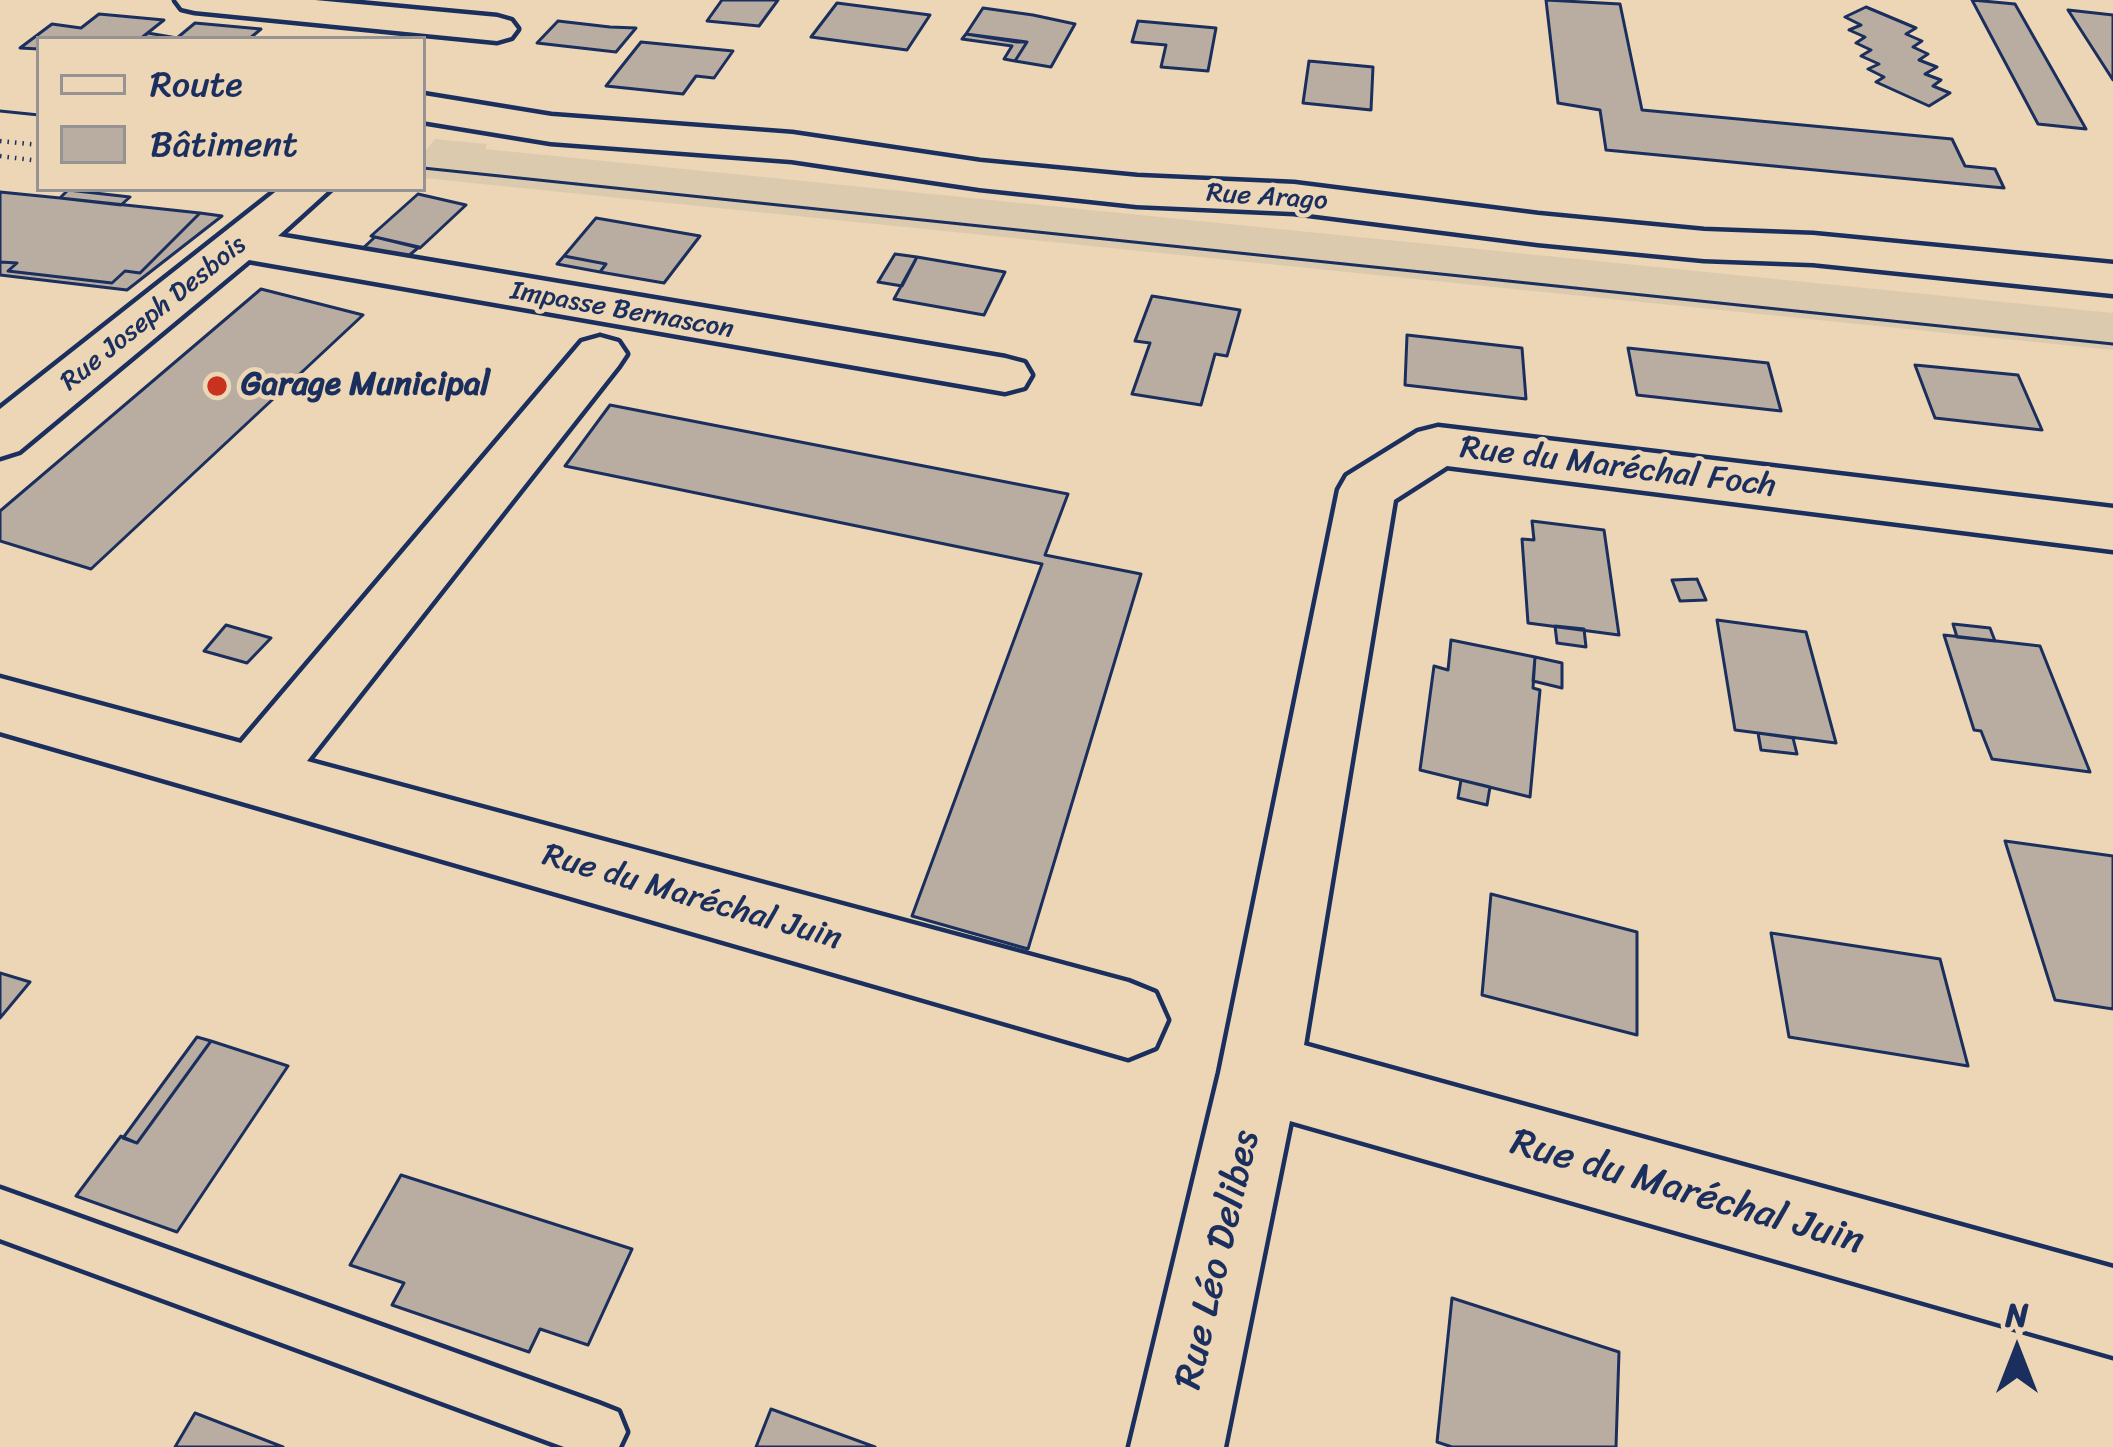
<!DOCTYPE html>
<html>
<head>
<meta charset="utf-8">
<style>
	body { margin:0 }
	#map { position:relative; width:2113px; height:1447px; overflow:hidden; background:#ecd6b6; font-family:Sriracha,sans-serif }
	canvas { display:block }
	.legend { position:absolute; left:36px; top:36px; width:390px; height:156px; box-sizing:border-box; background:#ecd6b6; border:3px solid #989393; margin:0; padding:15px 21px; list-style:none; font-size:36px; color:#1b2f5e }
	.legend li { display:flex; align-items:center; gap:24px; height:60px }
	.legend b { width:60px; border:3px solid #989393 }
	.north { position:absolute; left:1957px; top:1291px; width:120px; height:120px; -webkit-text-stroke:9px #ecd6b6; paint-order:stroke; rotate:0deg; font-size:33px; font-weight:700; line-height:48px; text-align:center; color:#1b2f5e }
	.north::after { content:''; display:block; margin:auto; width:42px; height:54px; background:#1b2f5e; clip-path:polygon(50% 0,100% 100%,50% 72%,0 100%) }
</style>
</head>
<body>
<div id="map">
<canvas width="2113" height="1447"></canvas>
<ul class="legend">
<li><b style="height:15px;background:#ecd6b6"></b>Route</li>
<li><b style="height:33px;background:#b8ada0"></b>Bâtiment</li>
</ul>
<div class="north">N</div>
</div>
<script>
const context = document.querySelector('canvas').getContext('2d');
context.lineJoin = 'round';
function paint(path, color) { context.fillStyle = color; context.fill(path, 'evenodd'); }
const poly = rows => new Path2D(rows.map(r => 'M' + r).join(''));
function trace(path, color, width, dash) { context.strokeStyle = color; context.lineWidth = width; context.lineCap = dash ? 'butt' : 'round'; context.setLineDash(dash || []); context.stroke(path); }
function label(font, color, halo, rows, align = 'center') {
  context.font = font + ' Sriracha,sans-serif'; context.lineWidth = 9; context.setLineDash([]); context.textBaseline = 'middle'; context.strokeStyle = halo; context.fillStyle = color; for (const [text, x, y, turn = 0] of rows) {
    context.save(); context.translate(x, y); context.rotate((+turn || 0) * Math.PI / 180); context.textAlign = isNaN(turn) ? turn : align; if (halo) context.strokeText(text, 0, 0); context.fillText(text, 0, 0); context.restore();
  }
}
const built = poly([
	[435,139,487,144,485,149,2113,313,2113,350,423,178,423,154]
]);
const building = poly([
	[722,0,778,0,759,26,707,21,722,0],
	[1546,0,1620,4,1642,110,1952,139,1965,166,1995,169,2004,188,1606,150,1600,110,1558,103,1546,0],
	[1972,0,2015,4,2086,129,2038,124,1972,0],
	[837,3,930,15,907,50,811,37,837,3],
	[1866,7,1916,28,1906,34,1922,41,1913,47,1928,54,1919,60,1937,67,1925,74,1941,80,1933,86,1950,93,1929,106,1876,82,1884,77,1868,69,1879,64,1861,56,1871,50,1856,43,1865,37,1849,30,1861,25,1845,17,1866,7],
	[983,8,1033,15,1075,24,1051,67,1015,61,1027,42,966,34,983,8],
	[2068,10,2113,15,2113,80,2068,10],
	[99,14,164,20,140,39,39,39,39,49,20,48,52,24,81,28,99,14],
	[558,21,610,27,636,28,616,52,537,43,558,21],
	[1138,21,1216,28,1208,71,1161,67,1166,45,1132,42,1138,21],
	[195,23,261,29,249,39,140,39,148,33,177,38,195,23],
	[966,34,1017,42,1027,42,1015,61,1004,59,1012,46,962,39,966,34],
	[641,42,733,51,714,78,696,76,683,94,606,86,641,42],
	[1309,61,1373,67,1371,110,1303,103,1309,61],
	[68,190,130,197,121,205,60,198,68,190],
	[0,192,60,198,200,213,140,273,125,271,112,283,8,271,17,263,0,262,0,192],
	[418,194,466,205,420,248,371,236,418,194],
	[200,213,222,216,127,290,0,275,0,262,17,263,8,271,112,283,125,271,140,273,200,213],
	[596,218,700,236,664,283,600,272,606,264,564,256,596,218],
	[375,237,419,247,406,258,361,250,375,237],
	[895,254,917,257,902,286,878,282,895,254],
	[564,256,606,264,600,272,557,264,564,256],
	[917,257,1005,272,984,315,894,299,917,257],
	[261,289,363,315,91,569,0,541,0,511,261,289],
	[1152,296,1240,310,1227,356,1215,354,1201,405,1132,394,1150,343,1135,341,1152,296],
	[1407,335,1522,348,1526,399,1405,385,1407,335],
	[1628,348,1768,363,1781,411,1637,395,1628,348],
	[1915,365,2018,375,2042,430,1935,418,1915,365],
	[610,405,1068,494,1045,555,1141,574,1028,949,912,916,1042,564,565,466,610,405],
	[1532,521,1604,530,1619,635,1528,623,1522,539,1534,540,1532,521],
	[1697,579,1706,600,1680,601,1672,580,1697,579],
	[1717,620,1806,632,1836,743,1735,730,1717,620],
	[1953,624,1990,628,1995,641,1957,637,1953,624],
	[226,625,271,638,247,663,204,651,226,625],
	[1555,626,1584,629,1586,647,1557,643,1555,626],
	[1944,635,2040,646,2090,772,1992,759,1981,731,1974,730,1944,635],
	[1451,640,1535,657,1533,688,1540,690,1530,797,1420,770,1434,666,1448,670,1451,640],
	[1535,657,1562,663,1562,688,1533,681,1535,657],
	[1758,733,1793,738,1797,754,1761,750,1758,733],
	[1461,780,1490,787,1487,805,1458,798,1461,780],
	[2005,841,2113,856,2113,1009,2055,1000,2005,841],
	[1491,894,1637,932,1637,1035,1482,995,1491,894],
	[1771,933,1940,959,1968,1066,1789,1037,1771,933],
	[0,973,30,982,0,1018,0,973],
	[197,1037,211,1041,137,1143,123,1138,197,1037],
	[211,1041,288,1066,177,1232,76,1196,121,1136,137,1143,211,1041],
	[401,1175,632,1249,588,1345,540,1329,529,1352,392,1305,404,1283,350,1265,401,1175],
	[1452,1298,1619,1352,1616,1447,1452,1447,1437,1442,1452,1298],
	[771,1409,875,1447,756,1447,771,1409],
	[195,1413,283,1447,175,1447,195,1413]
]);
const path = poly([
	[0,141,39,145],
	[0,156,39,161]
]);
const lane = poly([
	[0,1189,598,1404,618,1412,626,1432,619,1447,564,1447,0,1239,0,1189]
]);
const street = poly([
	[176,0,315,0,497,17,511,21,517,29,511,37,497,41,195,11,182,8,176,0],
	[423,95,551,116,792,134,980,162,1137,177,1294,184,1538,215,1704,231,1813,235,2113,264,2113,294,1813,263,1704,259,1538,243,1294,212,1137,205,980,188,792,160,551,142,423,121,423,95],
	[279,189,330,189,278,236,1005,358,1024,363,1031,375,1024,387,1005,392,249,260,19,451,0,457,0,409,279,189],
	[600,337,618,342,626,354,618,366,307,761,1128,982,1155,993,1167,1020,1155,1047,1128,1058,0,732,0,678,241,743,582,342,600,337],
	[1438,427,2113,508,2113,550,1447,466,1394,500,1304,1045,2113,1268,2113,1356,1290,1121,1224,1447,1130,1447,1220,1073,1339,490,1347,476,1418,432,1438,427]
]);
const tram = poly([
	[0,111,39,115],
	[423,168,2113,344]
]);
const markers = [
	[217,386,12,"#c8321e"]
];
const farStreetnames = [
	["Rue Arago",1267,198,4],
	["Impasse Bernascon",622,311,10],
	["Rue Joseph Desbois",154,314,-39]
];
const poiNames = [
	["Garage Municipal",241,386]
];
const streetNames = [
	["Rue du Maréchal Foch",1618,468,7],
	["Rue du Maréchal Juin",692,898,16]
];
const nearStreetnames = [
	["Rue du Maréchal Juin",1687,1193,16],
	["Rue Léo Delibes",1219,1260,-77]
];
paint(built, '#dccaaf');
paint(building, '#b8ada0');
trace(building, '#1b2f5e', 3);
trace(lane, '#1b2f5e', 9);
trace(street, '#1b2f5e', 9);
trace(path, '#1b2f5e', 4.5, [1.5, 6]);
paint(lane, '#ecd6b6');
paint(street, '#ecd6b6');
trace(tram, '#1b2f5e', 3);
for (const [x, y, r, color] of markers) { const dot = new Path2D(); dot.arc(x, y, r, 0, 2 * Math.PI); context.fillStyle = color; context.fill(dot); trace(dot, '#ecd6b6', 4.5); }
label('27px', '#1b2f5e', '#ecd6b6', farStreetnames);
label('bold 33px', '#1b2f5e', '#ecd6b6', poiNames, 'left');
label('33px', '#1b2f5e', '#ecd6b6', streetNames);
label('39px', '#1b2f5e', '#ecd6b6', nearStreetnames);
</script>
</body>
</html>
